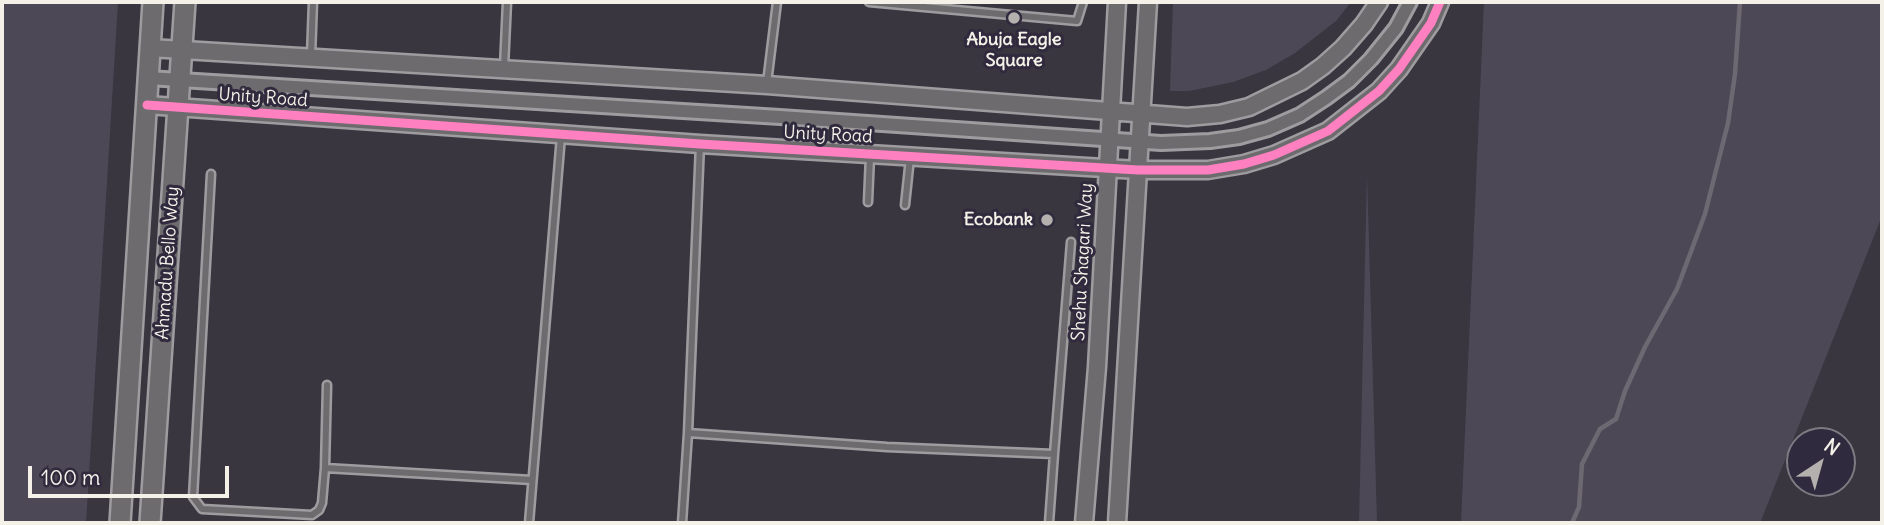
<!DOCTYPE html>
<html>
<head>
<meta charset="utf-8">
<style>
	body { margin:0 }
	#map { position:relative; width:1884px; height:525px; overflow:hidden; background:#393640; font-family:Delius,sans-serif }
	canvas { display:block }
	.frame { position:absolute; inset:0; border:4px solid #f4f1e8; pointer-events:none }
	.north { position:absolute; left:1786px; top:427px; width:70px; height:70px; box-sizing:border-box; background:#2f2a3d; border:2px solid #7e7a81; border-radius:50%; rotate:36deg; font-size:19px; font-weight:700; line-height:28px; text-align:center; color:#f4f1e8 }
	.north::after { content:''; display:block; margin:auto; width:24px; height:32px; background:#b3b0ad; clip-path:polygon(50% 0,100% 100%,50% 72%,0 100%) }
	.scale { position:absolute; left:28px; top:466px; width:201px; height:32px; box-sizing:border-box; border:4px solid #f4f1e8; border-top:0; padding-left:9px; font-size:21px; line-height:24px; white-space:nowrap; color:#f4f1e8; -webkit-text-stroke:5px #2f2a3d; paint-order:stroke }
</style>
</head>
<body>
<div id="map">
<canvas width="1884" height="525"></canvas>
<div class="frame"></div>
<div class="north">N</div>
<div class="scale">100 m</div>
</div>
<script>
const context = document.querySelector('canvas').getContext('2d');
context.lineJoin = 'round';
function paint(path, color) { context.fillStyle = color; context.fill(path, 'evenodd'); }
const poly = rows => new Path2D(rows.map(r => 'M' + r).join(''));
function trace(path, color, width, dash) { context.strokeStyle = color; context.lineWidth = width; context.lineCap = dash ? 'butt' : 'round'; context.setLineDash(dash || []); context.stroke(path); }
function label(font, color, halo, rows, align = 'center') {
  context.font = font + ' Delius,sans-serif'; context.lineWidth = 6; context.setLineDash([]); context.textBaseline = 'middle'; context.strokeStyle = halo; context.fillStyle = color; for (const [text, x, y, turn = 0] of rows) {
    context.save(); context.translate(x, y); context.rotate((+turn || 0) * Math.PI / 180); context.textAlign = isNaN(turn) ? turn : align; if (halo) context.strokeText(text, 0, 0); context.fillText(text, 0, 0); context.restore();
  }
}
const green = poly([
	[2,2,118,2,86,523,2,523],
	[1173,2,1351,2,1336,21,1295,53,1266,70,1233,82,1189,91,1170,91],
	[1484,2,1882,2,1882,216,1760,523,1461,523],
	[1367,174,1377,523,1359,523]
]);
const stream = poly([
	[1572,523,1579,507,1582,464,1600,429,1616,419,1625,391,1645,347,1677,289,1705,214,1728,123,1735,74,1740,2]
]);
const lane = poly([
	[869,2,1077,21,1083,2],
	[311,56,313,2],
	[504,67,507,2],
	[767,83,777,2],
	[211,174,193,497,202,509,312,515,319,510,322,503,325,468],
	[868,202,870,156],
	[905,205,910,158],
	[327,385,325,468,532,480],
	[688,433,700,144],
	[1054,454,1071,242],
	[529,523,561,136],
	[682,523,688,433,887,447,1054,454,1049,523]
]);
const street = poly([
	[148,78,780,117,1161,143,1210,141,1239,137,1268,129,1300,115,1326,98,1349,81,1371,59,1396,28,1410,2]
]);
const secondary = poly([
	[150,48,767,85,1187,117,1220,114,1249,107,1302,81,1323,66,1343,48,1364,24,1379,2],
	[147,105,700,144,1138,170,1208,170,1244,164,1274,155,1328,131,1379,91,1399,69,1431,23,1440,2],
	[1084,523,1097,367,1117,2],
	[1117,523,1148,2]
]);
const primary = poly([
	[120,523,153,2],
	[150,523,185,2]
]);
const cycleway = poly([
	[147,105,700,144,1138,170,1208,170,1244,164,1274,155,1328,131,1379,91,1399,69,1431,23,1440,2]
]);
const markers = [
	[1014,18,7,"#b3b0ad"],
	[1047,220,7,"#b3b0ad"]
];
const poiNames = [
	["Abuja Eagle",1014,40],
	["Square",1014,61],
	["Ecobank",1033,220,"right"]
];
const streetNames = [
	["Unity Road",263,98,4],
	["Unity Road",828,135,3],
	["Shehu Shagari Way",1083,262,-87],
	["Ahmadu Bello Way",168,263,-86]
];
paint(green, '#4d4856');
trace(stream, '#6d6972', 4.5);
trace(lane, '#9e9c9f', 11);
trace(street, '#9e9c9f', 18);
trace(secondary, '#9e9c9f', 21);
trace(primary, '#9e9c9f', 24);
trace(lane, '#6d6b6d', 6);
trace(street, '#6d6b6d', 12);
trace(secondary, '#6d6b6d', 16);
trace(primary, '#6d6b6d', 19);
trace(cycleway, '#ff80c0', 9);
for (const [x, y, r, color] of markers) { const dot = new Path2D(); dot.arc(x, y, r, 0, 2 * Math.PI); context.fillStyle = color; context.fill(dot); trace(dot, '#2f2a3d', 2.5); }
label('bold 18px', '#f4f1e8', '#2f2a3d', poiNames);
label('18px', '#f4f1e8', '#2f2a3d', streetNames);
</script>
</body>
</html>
